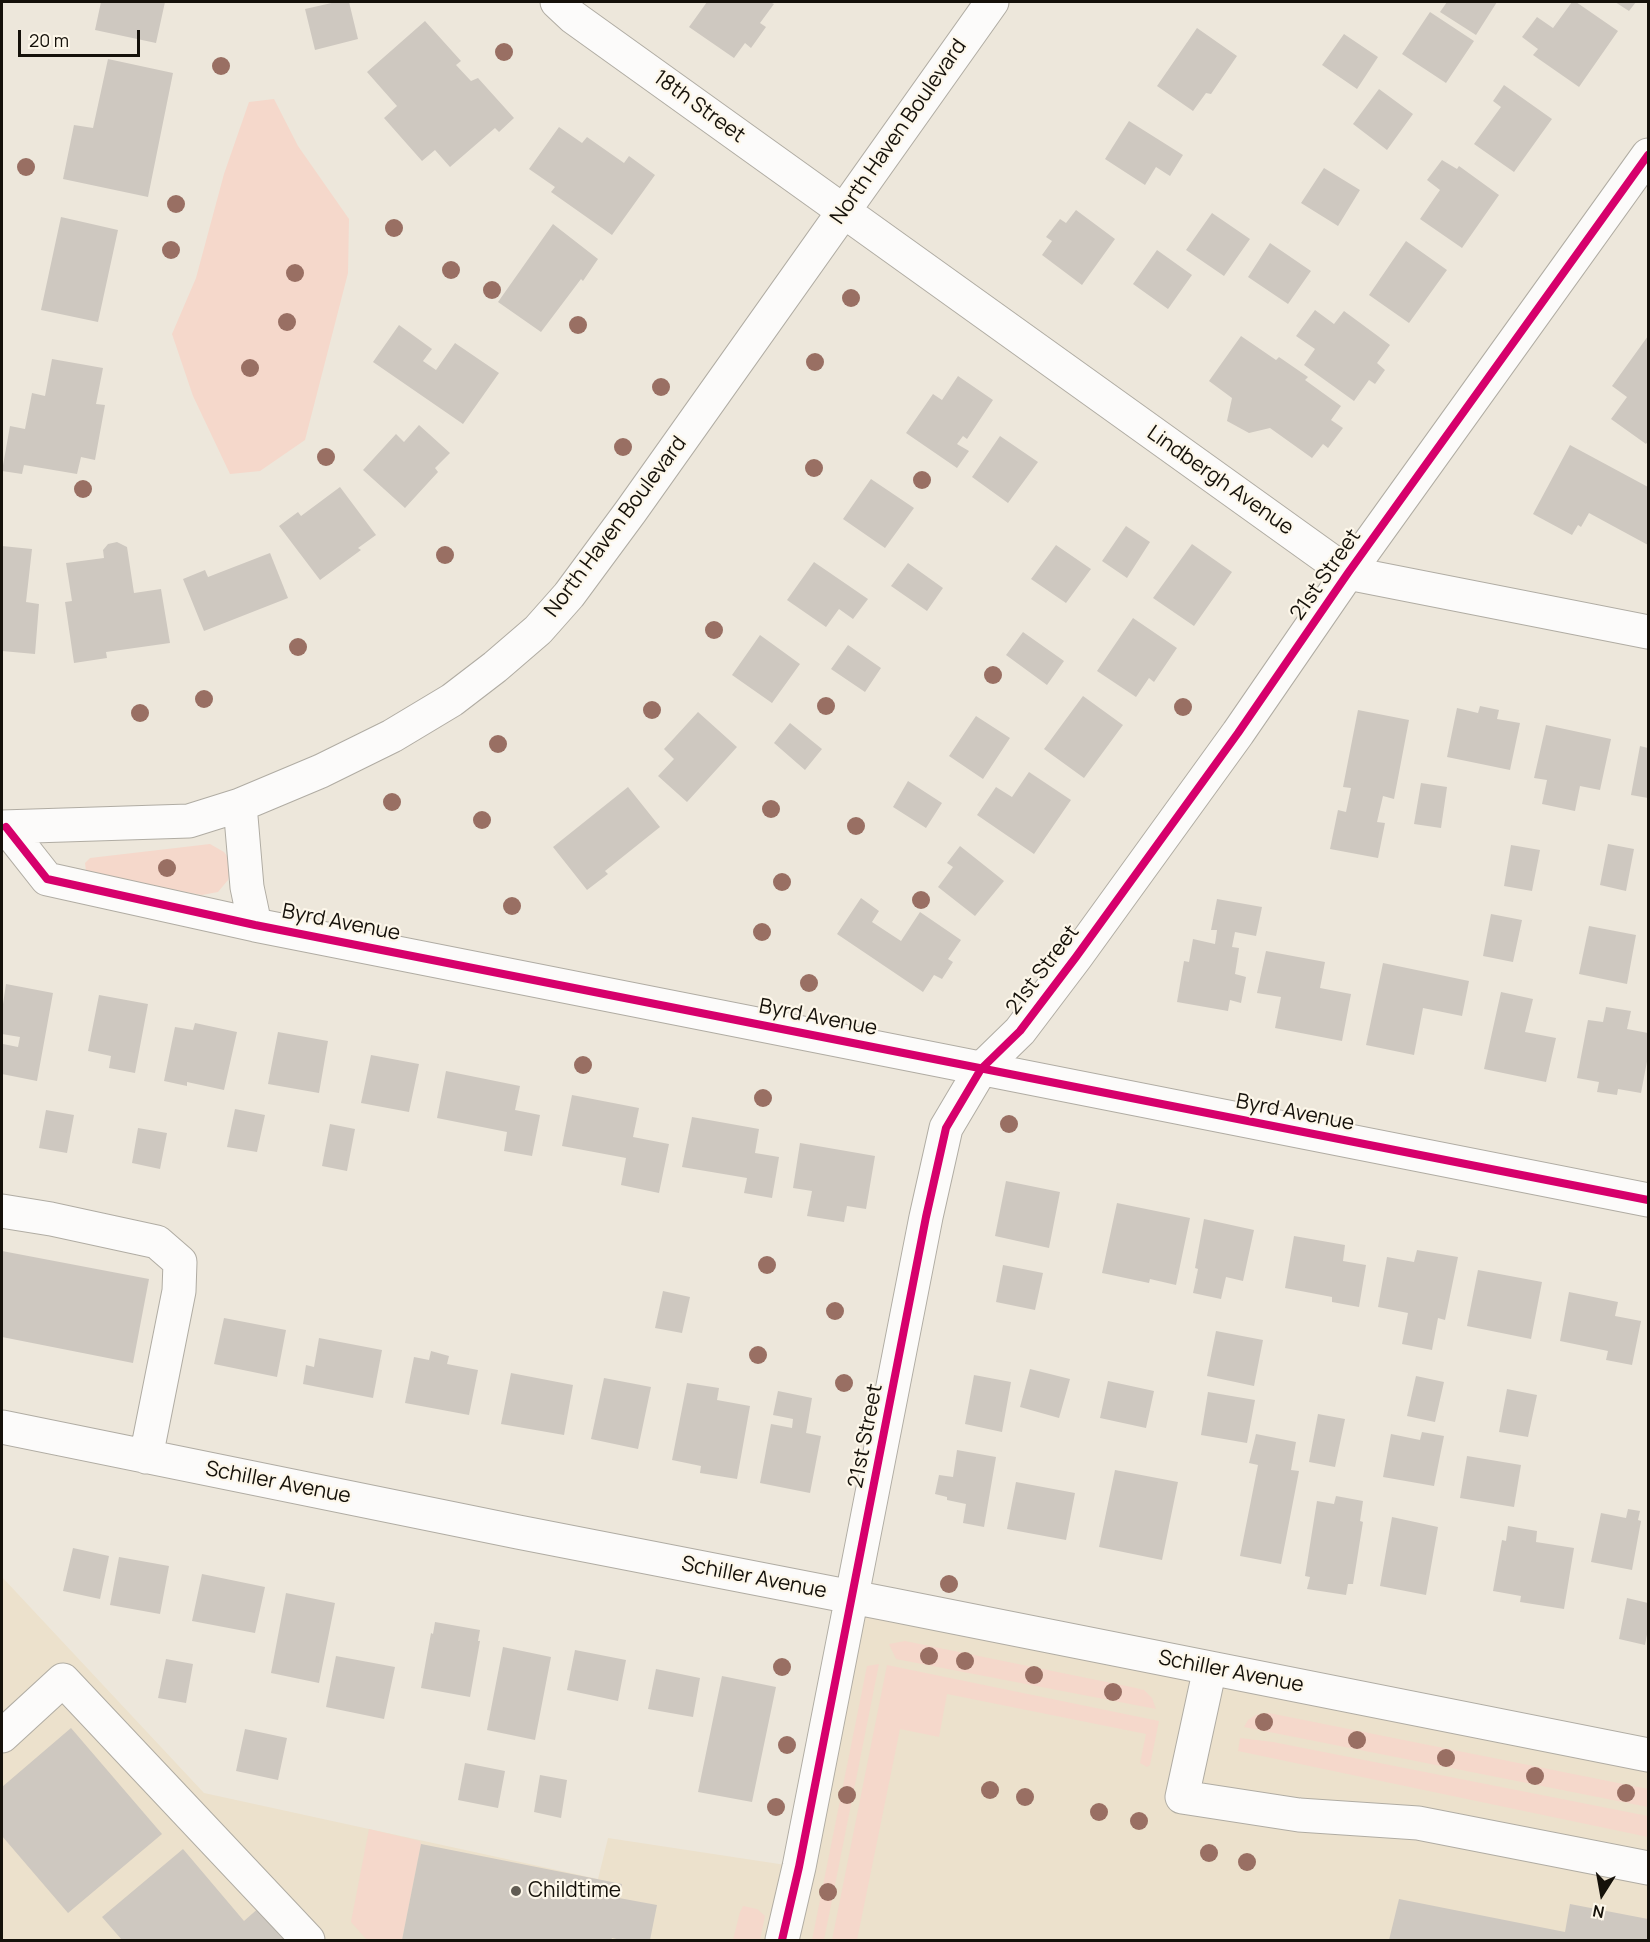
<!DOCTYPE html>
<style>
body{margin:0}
#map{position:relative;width:1650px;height:1942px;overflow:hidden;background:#ede7db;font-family:Manrope,sans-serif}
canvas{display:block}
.frame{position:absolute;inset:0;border:3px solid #15110a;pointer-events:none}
.north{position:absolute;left:1572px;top:1864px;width:60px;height:60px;-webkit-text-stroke:4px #fdf7ea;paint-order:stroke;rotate:191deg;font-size:16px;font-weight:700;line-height:24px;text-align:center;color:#15110a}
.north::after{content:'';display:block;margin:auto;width:21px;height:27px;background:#15110a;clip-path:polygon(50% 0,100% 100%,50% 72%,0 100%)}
.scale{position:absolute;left:18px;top:30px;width:122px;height:27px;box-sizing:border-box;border:3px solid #15110a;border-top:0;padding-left:8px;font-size:18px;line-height:21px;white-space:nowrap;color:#15110a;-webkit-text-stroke:4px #fdf7ea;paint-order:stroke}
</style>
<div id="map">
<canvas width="1650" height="1942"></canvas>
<div class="frame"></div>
<div class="north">N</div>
<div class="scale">20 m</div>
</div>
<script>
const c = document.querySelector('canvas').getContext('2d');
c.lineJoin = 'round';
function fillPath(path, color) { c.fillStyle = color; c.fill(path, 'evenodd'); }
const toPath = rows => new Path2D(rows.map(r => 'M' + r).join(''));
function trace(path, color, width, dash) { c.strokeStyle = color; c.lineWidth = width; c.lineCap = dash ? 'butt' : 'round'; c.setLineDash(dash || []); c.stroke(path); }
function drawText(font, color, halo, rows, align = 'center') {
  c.font = font + ' Manrope,sans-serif'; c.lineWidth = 4.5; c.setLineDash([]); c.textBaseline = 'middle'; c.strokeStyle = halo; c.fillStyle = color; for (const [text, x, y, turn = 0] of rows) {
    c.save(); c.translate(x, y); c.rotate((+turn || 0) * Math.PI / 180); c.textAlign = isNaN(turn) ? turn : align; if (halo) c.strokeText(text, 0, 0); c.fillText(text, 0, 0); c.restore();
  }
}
fillPath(toPath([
 [2,1577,204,1793,598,1879,608,1838,799,1867,853,1597,1648,1755,1648,1940,3,1940,2,1938]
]), '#ece1cc');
fillPath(toPath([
 [274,99,298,146,349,219,348,273,305,440,260,471,230,474,193,396,172,334,196,278,224,174,249,102],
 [210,844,224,852,230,860,230,872,228,880,218,892,202,895,116,879,86,871,85,863,90,858],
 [905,1641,1136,1688,1144,1690,1152,1698,1156,1709,896,1659,889,1644],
 [879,1664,824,1940,812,1940,867,1666],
 [887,1665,1159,1721,1150,1765,1147,1767,1140,1763,1146,1734,947,1694,939,1737,900,1729,857,1940,832,1940],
 [1269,1713,1648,1789,1648,1807,1244,1727,1248,1720,1256,1715],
 [1240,1738,1273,1742,1648,1816,1648,1837,1238,1751],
 [369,1829,420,1841,421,1844,402,1940,367,1940,351,1922],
 [743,1906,757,1909,765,1916,760,1940,733,1940,740,1912]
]), '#f5d8cb');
fillPath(toPath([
 [101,2,165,2,156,43,95,30],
 [336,2,349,2,358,39,315,50,305,9],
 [707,2,770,2,774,4,760,23,766,27,751,48,745,43,734,58,689,27],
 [1447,2,1497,2,1476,35,1440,12],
 [1572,2,1576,2,1618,31,1579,87,1533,55,1538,49,1522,37,1537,17,1553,28],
 [1615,2,1636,2,1629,11],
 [1430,12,1474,41,1446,83,1402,54],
 [425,21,461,61,456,65,471,81,478,78,514,118,499,132,495,128,450,167,435,150,422,161,384,118,397,106,367,72],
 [1197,28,1237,56,1211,94,1206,93,1193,111,1157,86],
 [1344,34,1378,57,1357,89,1322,65],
 [108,59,173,73,148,197,63,179,74,125,93,128],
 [1504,85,1552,119,1514,172,1474,144,1501,107,1493,101],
 [1379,89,1413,114,1387,150,1353,124],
 [1129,121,1183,155,1170,176,1156,167,1145,185,1105,159],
 [559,127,582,143,587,137,624,163,629,156,655,175,612,235,551,192,555,187,529,169],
 [1442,160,1457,169,1459,166,1499,195,1462,248,1420,219,1440,190,1427,180],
 [1324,168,1360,190,1338,226,1301,203],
 [1076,210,1115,239,1082,285,1042,255,1052,241,1046,237,1060,219,1066,223],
 [1212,213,1250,239,1224,276,1186,250],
 [61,217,118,230,98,322,41,310],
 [553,224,598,259,583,281,581,279,541,332,498,302],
 [1406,241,1447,270,1409,323,1369,295],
 [1270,243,1311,271,1288,304,1248,277],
 [1157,250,1192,275,1168,309,1133,284],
 [1315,310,1334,324,1344,311,1390,345,1377,363,1385,370,1375,384,1369,380,1354,401,1304,365,1315,349,1296,336],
 [399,325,432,349,423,361,436,370,455,343,499,373,463,424,373,362],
 [1241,336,1276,360,1279,357,1308,377,1305,380,1341,406,1331,420,1343,428,1328,448,1323,444,1312,458,1270,428,1249,433,1227,421,1232,398,1209,381],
 [1648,336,1648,441,1646,444,1611,419,1627,397,1612,386],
 [52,359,103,368,96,404,105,405,95,460,81,457,77,474,24,465,22,474,2,471,10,426,25,429,32,393,45,396],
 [958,376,993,400,967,439,963,436,957,444,969,451,957,468,906,433,933,394,942,400],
 [419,425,450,453,435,468,438,472,405,508,363,470,396,434,404,442],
 [1000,436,1038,462,1008,503,972,477],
 [1570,445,1648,487,1648,545,1589,513,1581,527,1578,525,1572,535,1533,514],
 [871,479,914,508,885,548,843,519],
 [340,487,376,535,358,548,361,550,320,580,279,526,298,512,301,516],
 [1126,526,1150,542,1127,578,1102,561],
 [117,542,127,547,134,593,161,589,170,643,106,652,107,658,74,663,65,602,72,601,66,563,104,558,103,550,108,544],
 [1192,544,1232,572,1194,626,1153,598],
 [1056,545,1091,569,1066,603,1031,579],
 [2,546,32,549,26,602,39,604,35,654,2,651],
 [270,553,288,598,204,631,183,579,205,570,208,577],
 [814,562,868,599,853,619,839,609,826,627,787,600],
 [908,563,943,588,927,611,891,586],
 [1133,618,1177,648,1154,682,1149,678,1136,697,1097,671],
 [1023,632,1064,661,1047,685,1006,655],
 [760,635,800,664,772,703,732,675],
 [848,645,881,668,865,692,831,669],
 [1083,696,1123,725,1084,778,1044,749],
 [1480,706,1499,710,1497,719,1520,723,1510,770,1447,757,1457,708,1478,713],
 [1358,710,1409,720,1394,799,1383,796,1377,822,1385,823,1378,858,1330,849,1338,810,1346,812,1351,788,1343,787],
 [698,712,737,747,687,802,658,776,674,759,664,749],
 [976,716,1010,738,983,779,949,756],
 [790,723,822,749,805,770,774,743],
 [1546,725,1611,739,1600,790,1580,786,1575,811,1542,804,1547,780,1534,778],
 [1640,746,1648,748,1648,798,1631,795],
 [1029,772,1071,800,1034,854,977,815,996,787,1012,797],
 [908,781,942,803,926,828,893,807],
 [1421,783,1447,787,1441,828,1414,824],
 [628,787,660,827,605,871,608,874,587,890,553,847],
 [1608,844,1634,849,1626,891,1600,885],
 [1511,845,1540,850,1532,891,1504,886],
 [960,846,1004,881,975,916,938,887,953,867,947,863],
 [861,898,879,911,872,922,901,941,920,912,961,940,948,959,953,962,942,979,934,975,923,992,837,934],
 [1217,899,1262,907,1256,936,1235,932,1232,947,1239,948,1235,974,1246,977,1241,1003,1230,1000,1228,1011,1177,1002,1184,961,1189,962,1193,939,1215,944,1217,930,1211,930],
 [1491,914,1522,920,1513,962,1483,956],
 [1589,926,1636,935,1627,984,1579,974],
 [1266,951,1325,962,1320,988,1351,994,1342,1041,1275,1028,1281,997,1257,993],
 [1383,963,1469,981,1462,1016,1423,1008,1414,1055,1366,1045],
 [6,984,53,993,37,1081,2,1074,3,1044,18,1047,20,1037,2,1034,2,1011],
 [1501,992,1533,999,1525,1032,1556,1038,1546,1082,1484,1069],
 [99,995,148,1004,135,1073,109,1068,111,1056,88,1051],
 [1606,1007,1631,1011,1627,1029,1648,1033,1648,1056,1641,1093,1618,1089,1617,1095,1597,1092,1599,1082,1577,1078,1588,1020,1603,1022],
 [195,1023,237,1032,224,1090,187,1082,187,1086,164,1081,175,1027,193,1030],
 [278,1032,328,1041,319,1093,268,1084],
 [371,1055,419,1064,409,1112,361,1103],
 [446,1071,520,1086,515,1110,540,1115,532,1156,504,1151,507,1132,437,1118],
 [572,1095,639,1108,633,1137,669,1144,659,1193,621,1185,626,1158,562,1146],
 [235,1109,265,1115,257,1152,227,1147],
 [46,1110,74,1115,67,1153,39,1148],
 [692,1117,759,1129,755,1153,779,1157,772,1198,744,1193,747,1178,682,1167],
 [330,1124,355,1129,347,1171,322,1166],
 [138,1128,167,1133,160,1169,132,1163],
 [800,1143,875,1156,866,1209,847,1206,844,1222,807,1216,812,1191,793,1188],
 [1006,1181,1060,1192,1049,1248,995,1236],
 [1117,1203,1190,1218,1176,1285,1150,1279,1149,1283,1102,1273],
 [1204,1219,1254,1230,1243,1281,1226,1277,1221,1299,1193,1293,1198,1269,1195,1268],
 [1294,1236,1345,1245,1343,1261,1366,1265,1359,1307,1332,1302,1332,1297,1285,1288],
 [1417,1250,1458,1257,1445,1320,1438,1318,1432,1350,1402,1344,1408,1313,1378,1307,1387,1257,1414,1262],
 [2,1251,149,1279,133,1363,2,1337],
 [1003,1265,1043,1273,1035,1310,996,1302],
 [1478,1270,1542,1282,1531,1339,1467,1326],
 [663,1291,690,1297,682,1333,655,1328],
 [1569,1292,1618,1302,1615,1316,1641,1321,1632,1365,1606,1360,1608,1351,1560,1341],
 [224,1318,286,1330,277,1377,214,1364],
 [1216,1331,1263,1340,1254,1386,1207,1376],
 [319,1338,382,1350,373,1398,303,1384,306,1365,314,1367],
 [431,1351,449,1356,447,1364,478,1370,469,1415,405,1403,414,1357,429,1360],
 [1030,1369,1070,1379,1059,1418,1020,1407],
 [511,1373,573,1385,564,1435,501,1424],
 [974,1375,1011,1382,1002,1432,965,1424],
 [1416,1376,1444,1382,1435,1422,1407,1416],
 [604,1378,651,1387,638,1449,591,1439],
 [1108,1381,1154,1391,1146,1428,1100,1418],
 [687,1383,719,1388,717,1400,750,1406,737,1479,700,1473,701,1466,672,1460],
 [1507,1389,1537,1395,1528,1437,1499,1432],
 [778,1391,812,1398,806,1433,821,1436,810,1493,760,1483,771,1424,792,1428,793,1419,773,1415],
 [1208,1392,1255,1400,1247,1443,1201,1435],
 [1318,1414,1345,1419,1335,1467,1309,1462],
 [1422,1432,1444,1436,1434,1486,1383,1477,1391,1434,1420,1440],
 [1256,1434,1296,1442,1291,1470,1299,1471,1281,1564,1240,1556,1258,1465,1249,1463],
 [957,1450,996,1457,984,1527,963,1523,966,1504,947,1500,947,1497,935,1494,939,1475,953,1477],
 [1467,1456,1521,1465,1514,1507,1460,1498],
 [1115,1470,1178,1482,1162,1560,1099,1547],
 [1016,1482,1075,1493,1066,1540,1007,1529],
 [1336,1496,1363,1501,1360,1521,1363,1522,1353,1584,1348,1584,1346,1595,1307,1589,1310,1577,1305,1576,1317,1501,1334,1504],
 [1628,1509,1640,1511,1638,1520,1641,1521,1632,1570,1591,1562,1601,1513,1626,1518],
 [1392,1517,1438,1527,1426,1595,1380,1586],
 [1508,1526,1537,1531,1536,1542,1574,1548,1564,1609,1520,1602,1521,1596,1493,1591,1502,1540,1506,1541],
 [73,1548,109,1556,100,1599,63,1591],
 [119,1557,169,1566,160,1614,110,1605],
 [202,1574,265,1587,255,1633,192,1621],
 [286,1593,335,1603,319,1683,271,1673],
 [1627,1598,1648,1603,1648,1629,1645,1645,1619,1639],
 [435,1622,480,1630,478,1641,480,1641,470,1697,421,1688,431,1633,433,1634],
 [503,1647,551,1657,535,1740,487,1730],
 [575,1650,626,1660,618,1701,567,1690],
 [336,1656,395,1667,384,1719,326,1707],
 [166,1659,193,1664,186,1703,158,1698],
 [656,1669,700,1678,693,1717,648,1709],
 [722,1676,776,1687,752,1802,698,1792],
 [71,1728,162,1834,68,1913,2,1836,2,1787],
 [245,1729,287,1738,278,1780,236,1771],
 [465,1763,505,1771,498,1808,458,1800],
 [540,1775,567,1780,561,1818,534,1812],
 [421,1844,622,1884,619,1898,657,1905,650,1940,621,1940,612,1938,611,1940,402,1940],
 [183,1849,244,1921,261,1906,289,1940,122,1940,102,1917],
 [1399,1899,1565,1932,1570,1904,1648,1919,1648,1940,1389,1940]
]), '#cec8c0');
const minor = toPath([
 [557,2,573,17,1348,573,1648,632],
 [240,805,247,887,255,925],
 [2,827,189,821,240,805,321,771,392,736,452,700,495,667,538,630,569,595,631,511,992,2],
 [6,827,47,879,255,925,1648,1200],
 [2,1211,51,1219,157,1242,180,1262,179,1291,146,1457],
 [2,1427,518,1532,893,1605,1648,1755],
 [1210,1668,1182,1797,1299,1815,1418,1823,1648,1868],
 [2,1736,63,1680,308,1940],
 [782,1940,799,1867,926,1217,946,1128,981,1069,1020,1031,1076,957,1238,733,1348,573,1648,155]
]);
trace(minor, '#b0aca3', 35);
trace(minor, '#fcfbfa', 33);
trace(toPath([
 [6,827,47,879,255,925,1648,1200],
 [782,1940,799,1867,926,1217,946,1128,981,1069,1020,1031,1076,957,1238,733,1348,573,1648,155]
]), '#d6006c', 8);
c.fillStyle = '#996f63';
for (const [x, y] of [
 [504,52],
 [221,66],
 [26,167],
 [176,204],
 [394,228],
 [171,250],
 [451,270],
 [295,273],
 [492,290],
 [851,298],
 [287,322],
 [578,325],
 [815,362],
 [250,368],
 [661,387],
 [623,447],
 [326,457],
 [814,468],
 [922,480],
 [83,489],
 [445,555],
 [714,630],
 [298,647],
 [993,675],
 [204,699],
 [826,706],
 [1183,707],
 [652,710],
 [140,713],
 [498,744],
 [392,802],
 [771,809],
 [482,820],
 [856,826],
 [167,868],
 [782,882],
 [921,900],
 [512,906],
 [762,932],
 [809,983],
 [583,1065],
 [763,1098],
 [1009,1124],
 [767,1265],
 [835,1311],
 [758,1355],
 [844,1383],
 [949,1584],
 [929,1656],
 [965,1661],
 [782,1667],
 [1034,1675],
 [1113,1692],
 [1264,1722],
 [1357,1740],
 [787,1745],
 [1446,1758],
 [1535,1776],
 [990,1790],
 [1626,1793],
 [847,1795],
 [1025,1797],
 [776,1807],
 [1099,1812],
 [1139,1821],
 [1209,1853],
 [1247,1862],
 [828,1892]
]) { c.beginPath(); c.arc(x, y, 9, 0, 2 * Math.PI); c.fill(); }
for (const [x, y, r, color] of [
 [516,1891,6,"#615c53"]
]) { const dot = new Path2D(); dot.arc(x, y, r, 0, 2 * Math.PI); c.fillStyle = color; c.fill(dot); trace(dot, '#fdf7ea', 2); }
drawText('21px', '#15110a', '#fdf7ea', [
 ["18th Street",699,107,36],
 ["North Haven Boulevard",899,132,-55],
 ["Lindbergh Avenue",1220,481,35],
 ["North Haven Boulevard",616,527,-53],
 ["21st Street",1326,575,-55],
 ["Byrd Avenue",341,923,11],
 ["21st Street",1043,970,-53],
 ["Byrd Avenue",818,1018,11],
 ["Byrd Avenue",1295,1113,11],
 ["21st Street",866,1436,-79],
 ["Schiller Avenue",278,1483,11],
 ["Schiller Avenue",754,1578,11],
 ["Schiller Avenue",1231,1672,11]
]);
drawText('21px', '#15110a', '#fdf7ea', [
 ["Childtime",528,1891]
], 'left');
</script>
